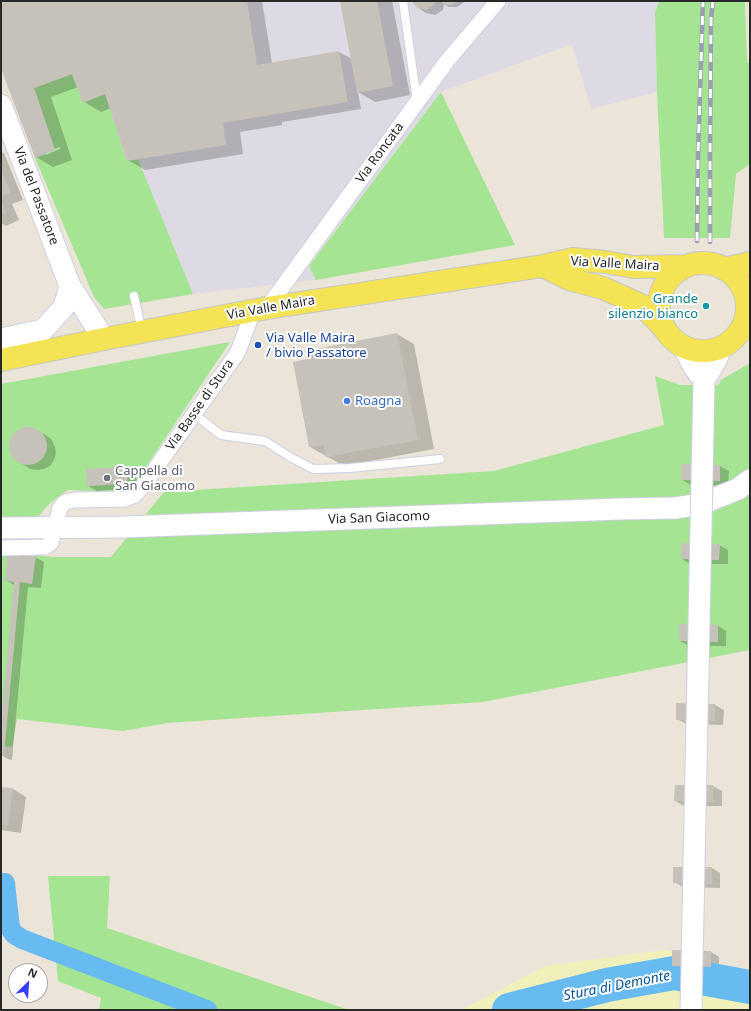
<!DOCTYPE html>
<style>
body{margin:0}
#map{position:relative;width:751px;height:1011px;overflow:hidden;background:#ebe5d9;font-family:"Noto Sans",sans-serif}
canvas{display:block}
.frame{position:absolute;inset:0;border:2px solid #282828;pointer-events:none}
.north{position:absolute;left:8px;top:963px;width:40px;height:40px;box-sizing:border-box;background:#fff;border:1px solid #a9a9a9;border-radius:50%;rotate:25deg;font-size:11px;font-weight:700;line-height:16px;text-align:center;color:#282828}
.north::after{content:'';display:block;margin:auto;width:14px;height:18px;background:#333efe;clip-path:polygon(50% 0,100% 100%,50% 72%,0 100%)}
</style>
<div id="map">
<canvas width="751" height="1011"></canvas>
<div class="frame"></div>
<div class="north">N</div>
</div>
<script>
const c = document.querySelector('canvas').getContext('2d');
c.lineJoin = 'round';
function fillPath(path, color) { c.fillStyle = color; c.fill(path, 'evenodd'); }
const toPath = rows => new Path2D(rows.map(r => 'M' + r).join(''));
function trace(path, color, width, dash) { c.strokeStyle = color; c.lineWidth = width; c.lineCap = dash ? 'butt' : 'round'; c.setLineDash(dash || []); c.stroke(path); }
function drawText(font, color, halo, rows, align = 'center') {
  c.font = font + ' "Noto Sans",sans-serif'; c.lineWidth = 4; c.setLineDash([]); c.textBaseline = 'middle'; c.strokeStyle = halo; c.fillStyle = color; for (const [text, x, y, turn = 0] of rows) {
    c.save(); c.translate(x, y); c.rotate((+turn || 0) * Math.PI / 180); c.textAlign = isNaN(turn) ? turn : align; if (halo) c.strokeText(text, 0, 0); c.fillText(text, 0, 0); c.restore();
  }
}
fillPath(toPath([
 [68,1,659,1,655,13,657,92,591,109,572,44,441,92,309,265,316,280,193,294,138,159,127,161]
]), '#dedae3');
fillPath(toPath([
 [659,1,745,1,747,63,750,62,750,164,736,174,730,238,664,238,657,92,655,13],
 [72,74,83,102,105,94,127,161,138,159,193,294,104,309,94,297,35,158,55,150,34,88],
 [441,92,515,245,316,280,309,266],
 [230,342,135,483,118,492,68,490,50,503,37,518,1,517,1,384],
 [750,363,750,650,483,702,167,723,123,731,17,719,12,747,1,746,1,554,8,552,53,557,111,557,164,492,494,471,664,425,655,376,680,385,718,385,721,380],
 [48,876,110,876,107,928,349,1010,99,1010,101,998,58,981]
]), '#a4e493');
fillPath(toPath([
 [664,950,750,973,750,1010,462,1010,545,966]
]), '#f2f0ba');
fillPath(toPath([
 [1,1,262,1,272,63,339,52,352,59,341,1,392,1,410,95,375,102,358,92,361,109,282,122,282,125,240,132,243,154,145,170,128,160,111,108,101,112,84,102,78,87,51,97,72,160,53,167,36,157,1,66],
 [60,147,60,149,46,155,46,152],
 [413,1,466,1,457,7,449,7,444,4,443,10,435,15,426,13,417,7],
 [1,152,4,153,23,200,12,204,19,220,6,226,1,223],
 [397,334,414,344,434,449,344,466,310,447,309,360],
 [30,428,46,435,52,440,55,447,56,453,54,460,50,466,44,469,37,470,30,469,15,459,11,453,10,445,12,438,17,432,23,429],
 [682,465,720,466,729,471,728,486,691,485,682,480],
 [127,473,136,478,137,481,133,488,97,491,88,486],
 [719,545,728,550,728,564,690,564,682,559],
 [35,557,44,562,41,588,28,587,12,760,8,759,1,755,1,734,15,586,6,580],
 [718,626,726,631,726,646,689,646,680,641],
 [677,704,715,705,724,710,723,725,686,724,677,719],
 [676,786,713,786,722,791,722,806,684,806,675,801],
 [1,788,13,789,26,797,21,833,1,830],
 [712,868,720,873,720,888,683,887,674,882],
 [711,952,719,957,719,972,681,971,673,966]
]), '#0003');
trace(toPath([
 [5,883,10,928,14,934,22,939,207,1010]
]), '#68bbf1', 20);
trace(toPath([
 [509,1010,607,985,674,973,750,987]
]), '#68bbf1', 34);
fillPath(toPath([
 [1,1,247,1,257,65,339,51,348,102,223,123,226,145,127,161,105,94,83,103,72,74,34,88,55,150,35,158,1,69],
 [340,1,377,1,393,86,357,93],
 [412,1,435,1,434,5,426,10,417,8],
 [441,1,459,1,452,5,444,5],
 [1,170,11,193,1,196],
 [1,200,6,213,1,215],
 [397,333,418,440,326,457,324,445,309,447,293,362,308,359,306,351],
 '9 446a19 19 0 1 1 38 0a19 19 0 1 1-38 0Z',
 [681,464,720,465,720,481,681,480],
 [118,467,127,472,129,476,127,480,124,484,87,486,86,469],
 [681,543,720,544,719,560,681,559],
 [8,552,36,556,32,584,20,582,4,755,1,755,1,723,14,582,5,581],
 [679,624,718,625,718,642,679,641],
 [676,703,715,704,715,721,676,720],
 [675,785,713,785,713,802,674,801],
 [1,787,13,788,8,826,1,825],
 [673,867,712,867,712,884,673,883],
 [672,950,711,951,711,967,672,966]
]), '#c6c2b9');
const lane = toPath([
 [403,1,417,101],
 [134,296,142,331],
 [194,414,221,435,265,441,290,457,313,469,350,468,440,459]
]);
const street = toPath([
 [267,308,447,61,498,1],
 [1,548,45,547,51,543,60,508,65,502,75,500,125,499,135,495,143,486,238,352,253,311]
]);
const secondary = toPath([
 [1,105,70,286,104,339],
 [1,339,43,330,64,307,70,286],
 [683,346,694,367,704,381,716,360,721,348],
 [1,528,123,527,620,509,675,508,701,504,738,489,750,480]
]);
const primary = toPath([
 '659 307a44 44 0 1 1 88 0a44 44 0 1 1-88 0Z',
 [543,266,569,279,603,288,643,306,664,328],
 [724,269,750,263],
 [1,360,104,339,267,308,543,266,573,259,605,262,634,267,687,266]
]);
trace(lane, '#cecfe2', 10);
trace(street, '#cecfe2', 17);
trace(secondary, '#cecfe2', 23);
trace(primary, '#c7c7c7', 24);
trace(lane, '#fff', 8);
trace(street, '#fff', 15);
trace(secondary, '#fff', 21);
trace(primary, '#f3e355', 22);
const rail = toPath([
 [697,241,698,155,703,1],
 [710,242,710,154,711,19,713,1],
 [685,1010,698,384],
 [698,1010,710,384]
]);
trace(rail, '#9c9cb3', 4.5);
trace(rail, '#fff', 3, [9]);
const secondaryBridge = toPath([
 [691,1010,704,381]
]);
trace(secondaryBridge, '#cecfe2', 23, []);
trace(secondaryBridge, '#fff', 21);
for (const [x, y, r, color] of [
 [706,306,4,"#0f9aa8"],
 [258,345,4,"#1a4fb4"],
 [347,401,4,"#3f7fe0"],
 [107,478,4,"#6b7280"]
]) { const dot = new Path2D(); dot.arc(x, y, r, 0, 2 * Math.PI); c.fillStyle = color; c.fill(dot); trace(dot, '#fff', 1.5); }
drawText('13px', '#282828', '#fff', [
 ["Via Roncata",380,153,-54],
 ["Via del Passatore",36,196,69],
 ["Via Valle Maira",615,264,3],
 ["Via Valle Maira",271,308,-10],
 ["Via Basse di Stura",200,405,-55],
 ["Via San Giacomo",379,518,-2]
]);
drawText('13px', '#0d838f', '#fff', [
 ["Grande",698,299],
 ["silenzio bianco",698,314]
], 'right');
drawText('13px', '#164399', '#fff', [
 ["Via Valle Maira",266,338],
 ["/ bivio Passatore",266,353]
], 'left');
drawText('13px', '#366cbe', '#fff', [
 ["Roagna",355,401]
], 'left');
drawText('13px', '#5b616d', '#fff', [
 ["Cappella di",115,471],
 ["San Giacomo",115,486]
], 'left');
drawText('italic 14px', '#0a559a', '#fff', [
 ["Stura di Demonte",617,986,-11]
]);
</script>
